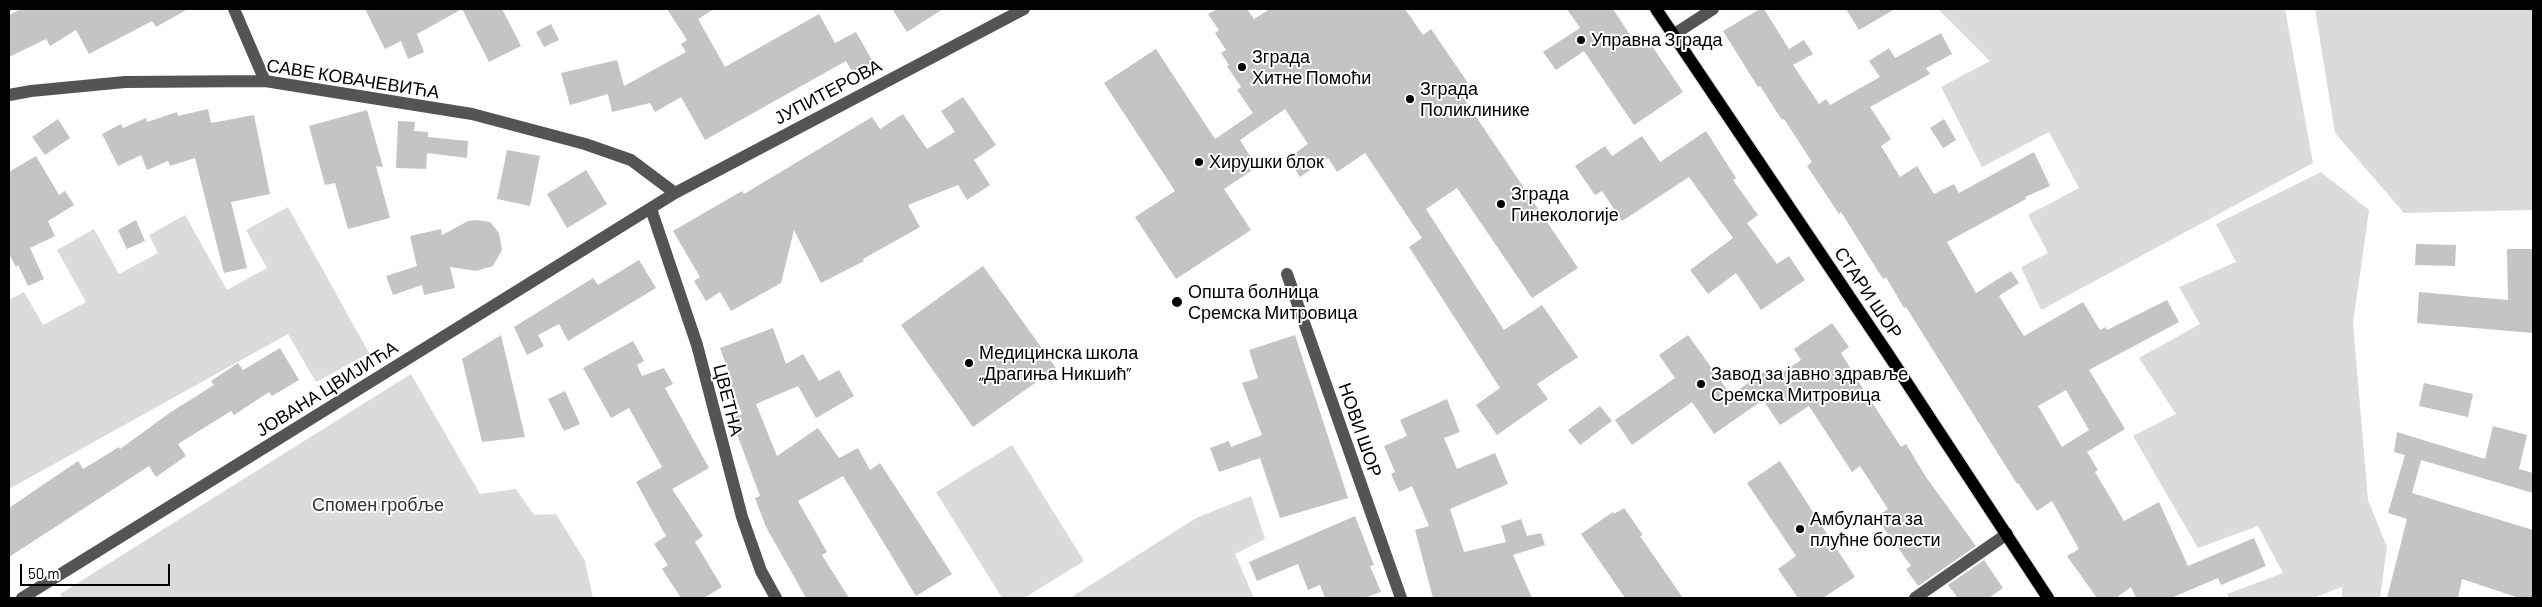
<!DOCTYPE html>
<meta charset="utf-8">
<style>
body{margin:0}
#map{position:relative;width:2542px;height:607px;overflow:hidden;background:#fff;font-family:Barlow,sans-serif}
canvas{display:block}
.frame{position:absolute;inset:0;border:10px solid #000;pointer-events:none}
.scale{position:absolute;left:20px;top:564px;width:150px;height:22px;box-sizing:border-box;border:2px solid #000;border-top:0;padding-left:6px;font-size:15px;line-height:18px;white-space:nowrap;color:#000;-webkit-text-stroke:4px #fff;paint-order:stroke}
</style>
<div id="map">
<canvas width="2542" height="607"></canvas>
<div class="frame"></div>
<div class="scale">50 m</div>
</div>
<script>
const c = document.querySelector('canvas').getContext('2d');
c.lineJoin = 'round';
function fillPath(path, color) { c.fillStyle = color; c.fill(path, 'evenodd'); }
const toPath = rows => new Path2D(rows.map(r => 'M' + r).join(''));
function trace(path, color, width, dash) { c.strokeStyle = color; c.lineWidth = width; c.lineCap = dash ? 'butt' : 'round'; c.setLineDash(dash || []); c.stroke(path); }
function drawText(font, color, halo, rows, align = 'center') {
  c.font = font + ' Barlow,sans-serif'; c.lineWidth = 4; c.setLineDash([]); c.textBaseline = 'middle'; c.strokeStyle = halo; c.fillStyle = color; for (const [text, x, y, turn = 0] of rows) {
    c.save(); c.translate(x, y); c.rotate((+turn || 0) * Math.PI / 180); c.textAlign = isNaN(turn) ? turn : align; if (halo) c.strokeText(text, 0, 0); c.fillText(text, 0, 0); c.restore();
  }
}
fillPath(toPath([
 [1938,9,2285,9,2313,163,2041,310,2021,267,2048,253,2028,215,2079,188,2049,132,1982,167,1941,87,1990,61],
 [2315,9,2533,9,2533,210,2404,213,2335,133],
 [2321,172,2369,210,2353,323,2368,500,2387,547,2380,598,2342,598,2342,587,2313,598,2229,598,2227,594,2283,573,2258,526,2198,548,2133,436,2176,414,2139,358,2200,324,2179,287,2236,262,2216,224],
 [288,207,369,353,316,382,288,334,9,489,9,300,24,292,43,325,86,302,57,250,94,229,119,274,158,253,149,235,185,215,227,290,267,268,246,230],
 [411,374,480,494,516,489,534,515,556,514,585,561,593,598,62,598,60,594],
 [1012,445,1084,561,1024,598,1002,598,936,492],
 [1251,496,1265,539,1235,554,1254,598,1070,598,1196,518]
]), '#dbdbdb');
fillPath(toPath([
 [21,9,188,9,156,27,152,21,89,54,76,30,50,46,46,39,9,57,9,15],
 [365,9,502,9,521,46,489,62,462,9,417,34,424,52,408,59,401,41,385,49],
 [667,9,714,9,698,19,725,67,819,14,835,43,856,32,873,62,853,73,846,61,705,140,681,97,655,112,650,103,612,112,608,94,570,105,561,73,617,60,624,86,686,52,681,44,687,40],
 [892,9,943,9,907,32],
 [1217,9,1247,9,1254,19,1270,9,1405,9,1423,35,1431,29,1468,83,1458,90,1578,268,1532,298,1457,188,1426,209,1504,330,1542,305,1578,357,1537,384,1548,399,1497,435,1476,405,1500,388,1409,247,1422,238,1365,153,1337,172,1328,158,1300,177,1288,158,1308,144,1285,109,1240,140,1257,167,1224,189,1251,230,1176,279,1135,217,1175,191,1104,83,1156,49,1215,139,1253,113,1237,90,1241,87,1227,66,1229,65,1221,53,1226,50,1215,33,1219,30,1208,14],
 [1567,9,1613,9,1636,44,1646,37,1683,92,1634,125,1584,51,1556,70,1543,52,1580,28],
 [1760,9,1764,9,1789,49,1804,40,1813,54,1793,65,1819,104,1826,99,1830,105,1880,77,1869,61,1889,48,1895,58,1941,33,1952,54,1926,68,1930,74,1870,107,1891,139,1881,146,1900,177,1917,166,1934,194,1954,184,1959,193,2034,152,2050,186,2025,197,2026,199,1947,242,1976,293,2011,271,2019,283,1999,296,2024,336,2083,302,2100,330,2106,327,2107,330,2167,300,2179,322,2089,370,2125,429,2087,452,2098,470,2095,472,2124,521,2159,502,2188,566,2254,538,2266,566,2221,585,2218,578,2171,598,2136,598,2131,587,2116,598,2097,598,2067,556,2079,549,2052,501,2037,511,2018,483,2017,484,1906,307,1904,308,1886,277,1883,279,1841,212,1839,214,1807,166,1812,162,1784,119,1782,120,1760,86,1758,87,1723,31],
 [2066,390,2089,430,2062,447,2038,406],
 [1846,9,1895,9,1859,30],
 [551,24,559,40,544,47,536,32],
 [963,97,996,145,974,160,990,185,967,200,958,185,908,205,920,227,863,259,864,261,821,283,794,230,781,283,731,311,720,292,706,301,694,281,700,277,673,231,742,191,744,194,872,117,880,129,903,114,927,149,955,132,941,111],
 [208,109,211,123,254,115,270,194,231,202,247,268,224,273,195,158,170,166,168,161,147,170,141,155,118,166,102,134,121,124,123,128,146,118,147,122,177,112,178,116],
 [367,110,383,167,376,166,390,218,348,229,335,183,325,185,309,126],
 [58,119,70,138,45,155,32,137],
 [1944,119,1956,140,1943,148,1930,128],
 [398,121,415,122,414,131,428,132,428,137,468,141,467,158,427,153,426,169,396,168],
 [1706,131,1736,178,1733,180,1758,215,1747,223,1777,264,1789,256,1805,280,1761,310,1736,273,1708,294,1690,270,1733,238,1689,177,1622,221,1602,191,1595,195,1575,166,1605,146,1612,156,1642,136,1660,162],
 [507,150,540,156,530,206,497,199],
 [36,156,59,195,65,191,74,205,48,221,55,236,30,248,44,279,28,286,18,265,16,267,9,254,9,172],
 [586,170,607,204,567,228,547,194],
 [136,220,145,241,127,249,118,230],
 [477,220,490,222,499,233,502,250,493,266,476,271,450,267,455,288,424,295,422,285,393,295,386,276,417,266,410,236,441,229,442,235,468,221],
 [2416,244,2456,245,2455,266,2415,265],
 [2507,249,2533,249,2533,333,2417,323,2419,292,2508,300],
 [639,260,656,288,568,341,559,324,538,335,544,346,527,355,514,327,593,278,598,285],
 [983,266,1056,368,973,427,901,325],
 [1832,323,1849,347,1841,353,1862,387,1901,447,1906,444,1926,477,1976,546,1918,586,1906,569,1911,566,1876,517,1888,509,1860,466,1852,472,1809,406,1780,425,1763,400,1714,434,1692,402,1632,445,1615,420,1675,378,1659,355,1688,335,1731,395,1765,371,1771,380,1801,360,1794,349],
 [773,328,786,364,803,354,819,381,839,370,854,396,816,418,798,386,756,404,777,456,818,428,839,458,858,448,870,470,880,463,952,574,916,596,843,476,798,501,827,552,822,555,849,598,806,598,766,527,755,498,760,496,731,418,742,414,730,382,732,381,720,348],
 [501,335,525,437,482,442,462,359],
 [1295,335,1348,498,1280,518,1260,458,1219,472,1210,448,1229,441,1231,447,1262,435,1242,383,1258,378,1249,350],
 [633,341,644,361,637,365,642,376,664,368,673,384,665,388,709,468,672,489,703,536,695,542,722,587,704,598,681,598,662,569,668,565,654,544,666,536,636,482,662,467,629,408,611,418,583,368],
 [280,348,299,380,272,396,269,392,234,415,231,411,178,444,186,456,156,477,149,466,9,557,9,508,78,461,83,469,119,447,120,449,171,412,214,385,211,381,238,363,243,370],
 [2424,383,2473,394,2468,417,2419,406],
 [565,391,580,424,564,431,548,399],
 [1447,399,1460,432,1444,438,1457,469,1495,453,1508,484,1450,509,1464,552,1506,542,1501,526,1521,519,1527,536,1541,533,1545,545,1513,555,1532,598,1433,598,1415,530,1429,526,1412,486,1399,492,1391,474,1395,472,1384,446,1407,436,1400,420],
 [1600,406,1612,421,1580,445,1568,430],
 [2493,426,2527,435,2519,469,2533,473,2533,493,2421,460,2412,493,2533,530,2533,598,2519,598,2462,579,2458,598,2387,598,2407,519,2388,513,2405,455,2394,452,2397,432,2485,459],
 [1780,461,1855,577,1823,598,1798,598,1778,569,1796,556,1747,483],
 [1624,508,1643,535,1640,536,1683,598,1625,598,1581,534,1613,512,1614,514],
 [1355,516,1374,565,1370,566,1381,592,1364,598,1325,598,1320,585,1308,590,1298,564,1257,581,1249,562],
 [1984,560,2003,588,1989,598,1958,598,1948,585]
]), '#c4c4c4');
const major = toPath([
 [1656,9,1888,354,2048,598]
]);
trace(major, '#dbdbdb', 14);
trace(toPath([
 [234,9,265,81],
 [1673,35,1713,9],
 [9,95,31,91,125,82,265,81,472,114,585,144,631,160,675,193],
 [651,209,697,345,742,517,761,571,776,598],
 [1287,274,1401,598],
 [22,598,675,193,1024,9],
 [1915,598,2007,534]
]), '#545454', 12);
trace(major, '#000', 12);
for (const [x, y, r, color] of [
 [1581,40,5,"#000"],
 [1242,67,5,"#000"],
 [1410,99,5,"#000"],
 [1199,162,5,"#000"],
 [1501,204,5,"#000"],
 [1177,302,6,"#000"],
 [969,363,5,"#000"],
 [1701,384,5,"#000"],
 [1800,529,5,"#000"]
]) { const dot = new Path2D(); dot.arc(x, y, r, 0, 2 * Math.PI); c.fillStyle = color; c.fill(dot); trace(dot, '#fff', 2); }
drawText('18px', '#000', '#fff', [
 ["Управна Зграда",1591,40],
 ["Зграда",1252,57],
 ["Хитне Помоћи",1252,78],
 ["Зграда",1420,89],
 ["Поликлинике",1420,110],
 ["Хирушки блок",1209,162],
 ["Зграда",1511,194],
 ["Гинекологије",1511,215],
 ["Општа болница",1188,292],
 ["Сремска Митровица",1188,313],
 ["Медицинска школа",979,353],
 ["„Драгиња Никшић”",979,374],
 ["Завод за јавно здравље",1711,374],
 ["Сремска Митровица",1711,395],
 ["Амбуланта за",1810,519],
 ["плућне болести",1810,540]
], 'left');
drawText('18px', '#000', '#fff', [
 ["САВЕ КОВАЧЕВИЋА",353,79,9],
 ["ЈУПИТЕРОВА",828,92,-28],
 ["СТАРИ ШОР",1868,293,56],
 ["ЈОВАНА ЦВИЈИЋА",327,389,-32],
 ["ЦВЕТНА",728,400,76],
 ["НОВИ ШОР",1360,430,71]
]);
drawText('18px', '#323232', '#fff', [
 ["Спомен гробље",378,505]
]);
</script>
